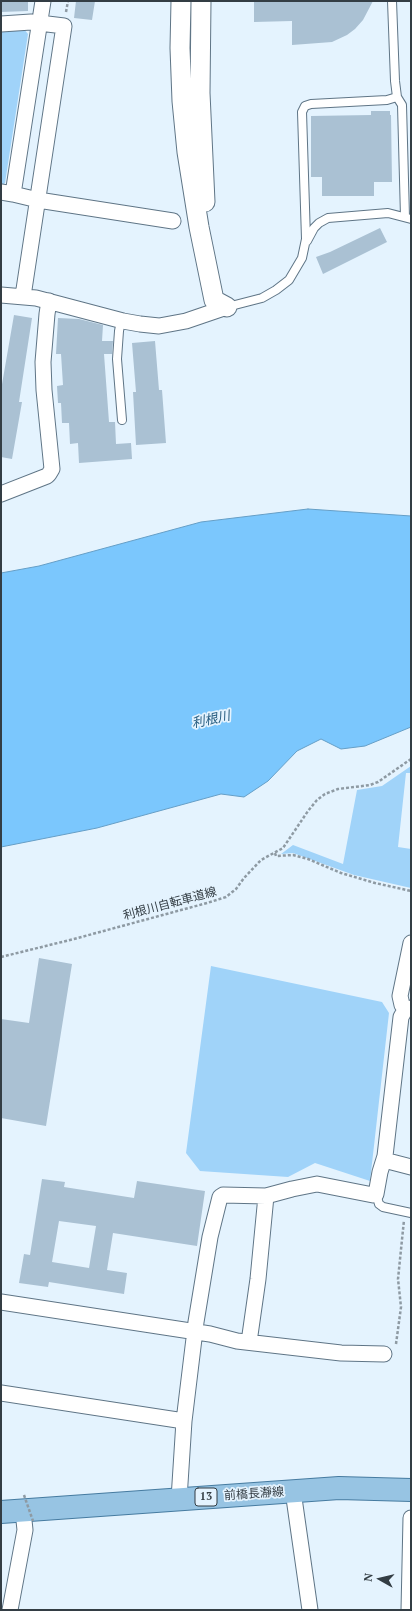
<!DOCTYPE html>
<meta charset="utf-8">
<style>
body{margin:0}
#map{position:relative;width:412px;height:1611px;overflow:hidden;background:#e4f3fe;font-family:"PT Serif",serif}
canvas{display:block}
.frame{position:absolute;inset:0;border:2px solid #333d44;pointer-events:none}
.north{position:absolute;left:360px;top:1559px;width:40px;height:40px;-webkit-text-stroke:3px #e4f3fe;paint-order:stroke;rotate:278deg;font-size:11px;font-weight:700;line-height:16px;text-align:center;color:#333d44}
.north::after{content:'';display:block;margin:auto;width:14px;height:18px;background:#333d44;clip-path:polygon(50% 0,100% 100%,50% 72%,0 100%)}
</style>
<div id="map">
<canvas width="412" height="1611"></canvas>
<div class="frame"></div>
<div class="north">N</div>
</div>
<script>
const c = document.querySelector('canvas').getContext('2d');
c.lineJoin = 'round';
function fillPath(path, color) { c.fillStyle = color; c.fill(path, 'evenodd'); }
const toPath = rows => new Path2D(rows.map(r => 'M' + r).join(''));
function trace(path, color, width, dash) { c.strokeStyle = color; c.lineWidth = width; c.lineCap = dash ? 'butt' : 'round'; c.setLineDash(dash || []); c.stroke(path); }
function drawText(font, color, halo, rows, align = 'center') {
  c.font = font + ' "PT Serif","Noto Sans JP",serif'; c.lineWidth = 3.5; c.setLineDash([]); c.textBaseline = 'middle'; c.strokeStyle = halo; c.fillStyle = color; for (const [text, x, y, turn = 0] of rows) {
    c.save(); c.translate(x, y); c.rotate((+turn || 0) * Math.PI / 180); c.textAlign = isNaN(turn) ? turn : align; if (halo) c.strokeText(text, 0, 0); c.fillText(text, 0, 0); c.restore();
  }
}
fillPath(toPath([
 [23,28,28,34,5,183,1,186,1,30],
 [411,766,411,773,406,773,398,847,411,849,411,888,354,875,293,853,281,854,293,845,343,864,357,790,382,786],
 [211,966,382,1002,389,1013,370,1181,315,1163,288,1177,200,1171,186,1153]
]), '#a0d3f9');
const water = toPath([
 [308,509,411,516,411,727,365,746,341,749,321,739,297,751,268,781,244,797,221,794,97,828,1,847,1,573,39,566,201,522,308,509]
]);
fillPath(water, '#7bc7fd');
trace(water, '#659ec6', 1);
fillPath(toPath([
 [1,1,28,1,28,11,1,12],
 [76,1,95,1,92,20,74,18],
 [254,1,373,1,363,20,355,29,347,35,332,42,292,45,292,21,254,22],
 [371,111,390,111,390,115,391,115,392,182,374,182,374,196,322,196,322,177,311,177,311,116,371,115],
 [380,228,387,242,323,274,316,257,330,252],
 [14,315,32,318,19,402,22,402,12,459,1,457,1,390],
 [58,318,79,319,103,325,102,341,113,341,112,354,104,354,109,422,115,422,116,444,131,443,132,459,79,463,78,443,70,444,69,423,62,423,61,403,58,403,57,386,63,385,61,354,56,354],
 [155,341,159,390,162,390,166,443,136,445,133,392,136,392,132,343],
 [39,958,72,964,46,1126,1,1118,1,1019,29,1023],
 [42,1179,65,1182,64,1187,134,1198,137,1181,205,1191,197,1246,113,1233,107,1270,127,1273,124,1294,49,1282,48,1287,19,1283,24,1254,30,1255],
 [59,1221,96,1226,89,1268,52,1262]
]), '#aac1d3');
const service = toPath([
 [392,1,395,81,397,97,402,105,405,217],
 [307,241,314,228,319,223,328,218,388,213,411,219],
 [227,307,262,298,276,290,289,280,302,258,306,239,302,112,305,106,311,104,387,100,397,97],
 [121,321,119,331,117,359,122,420],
 [376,1194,379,1204,383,1207,411,1213]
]);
const minor = toPath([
 [1,24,31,22,64,26,23,296],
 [1,192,13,194,43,1],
 [13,194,38,200,173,221],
 [1,295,36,298,123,321,140,324,159,326,186,321,227,307],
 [1,494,47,476,49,474,52,469,44,390,43,362,47,314,49,301],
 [405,1010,402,1005,400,996,411,943],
 [384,1160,411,1167],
 [1,1302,210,1334,237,1341,341,1353,384,1354],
 [249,1342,258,1279,266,1196],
 [1,1393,184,1421],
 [293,1491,310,1610],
 [179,1499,184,1421,196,1322,210,1237,220,1197,223,1195,266,1196,292,1189,317,1184,373,1195,376,1194,380,1172,385,1156,401,1017,405,1010,411,1008],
 [10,1610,25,1530,23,1511],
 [409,1610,411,1518]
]);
const tertiary = toPath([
 [181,1,180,48,182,101,187,152,199,227,214,300,227,307],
 [201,1,200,93,205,202]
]);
const primary = toPath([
 [1,1512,339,1488,411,1490]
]);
trace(service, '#5f7586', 10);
trace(minor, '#5f7586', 17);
trace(tertiary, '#5f7586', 21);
trace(primary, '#467ba0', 24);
trace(toPath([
 [66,12,68,1],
 [275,853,276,856,293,855,308,859,341,873,375,883,411,891],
 [1,957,74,939,207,903,226,897,236,889,244,878,261,860,283,848,308,811,317,800,325,794,338,789,370,785,378,782,411,759],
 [396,1344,401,1307,398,1279,404,1220]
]), '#8e9aa3', 2.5, [3, 2]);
trace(service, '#fff', 8);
trace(minor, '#fff', 15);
trace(tertiary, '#fff', 19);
trace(primary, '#97c4e3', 22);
trace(toPath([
 [24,1495,33,1521]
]), '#8e9aa3', 2.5, [3, 2]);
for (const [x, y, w] of [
 [206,1497,22]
]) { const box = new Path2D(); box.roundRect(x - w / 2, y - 9, w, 18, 3); c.fillStyle = '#e4f3fe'; c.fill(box); trace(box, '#333d44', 1); }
drawText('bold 11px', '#333d44', null, [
 ["13",206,1497]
]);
drawText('12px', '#333d44', '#e4f3fe', [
 ["利根川自転車道線",170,904,-15],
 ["前橋長瀞線",254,1494,-4]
]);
drawText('italic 13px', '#22597d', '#e4f3fe', [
 ["利根川",211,720,-12]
]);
</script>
